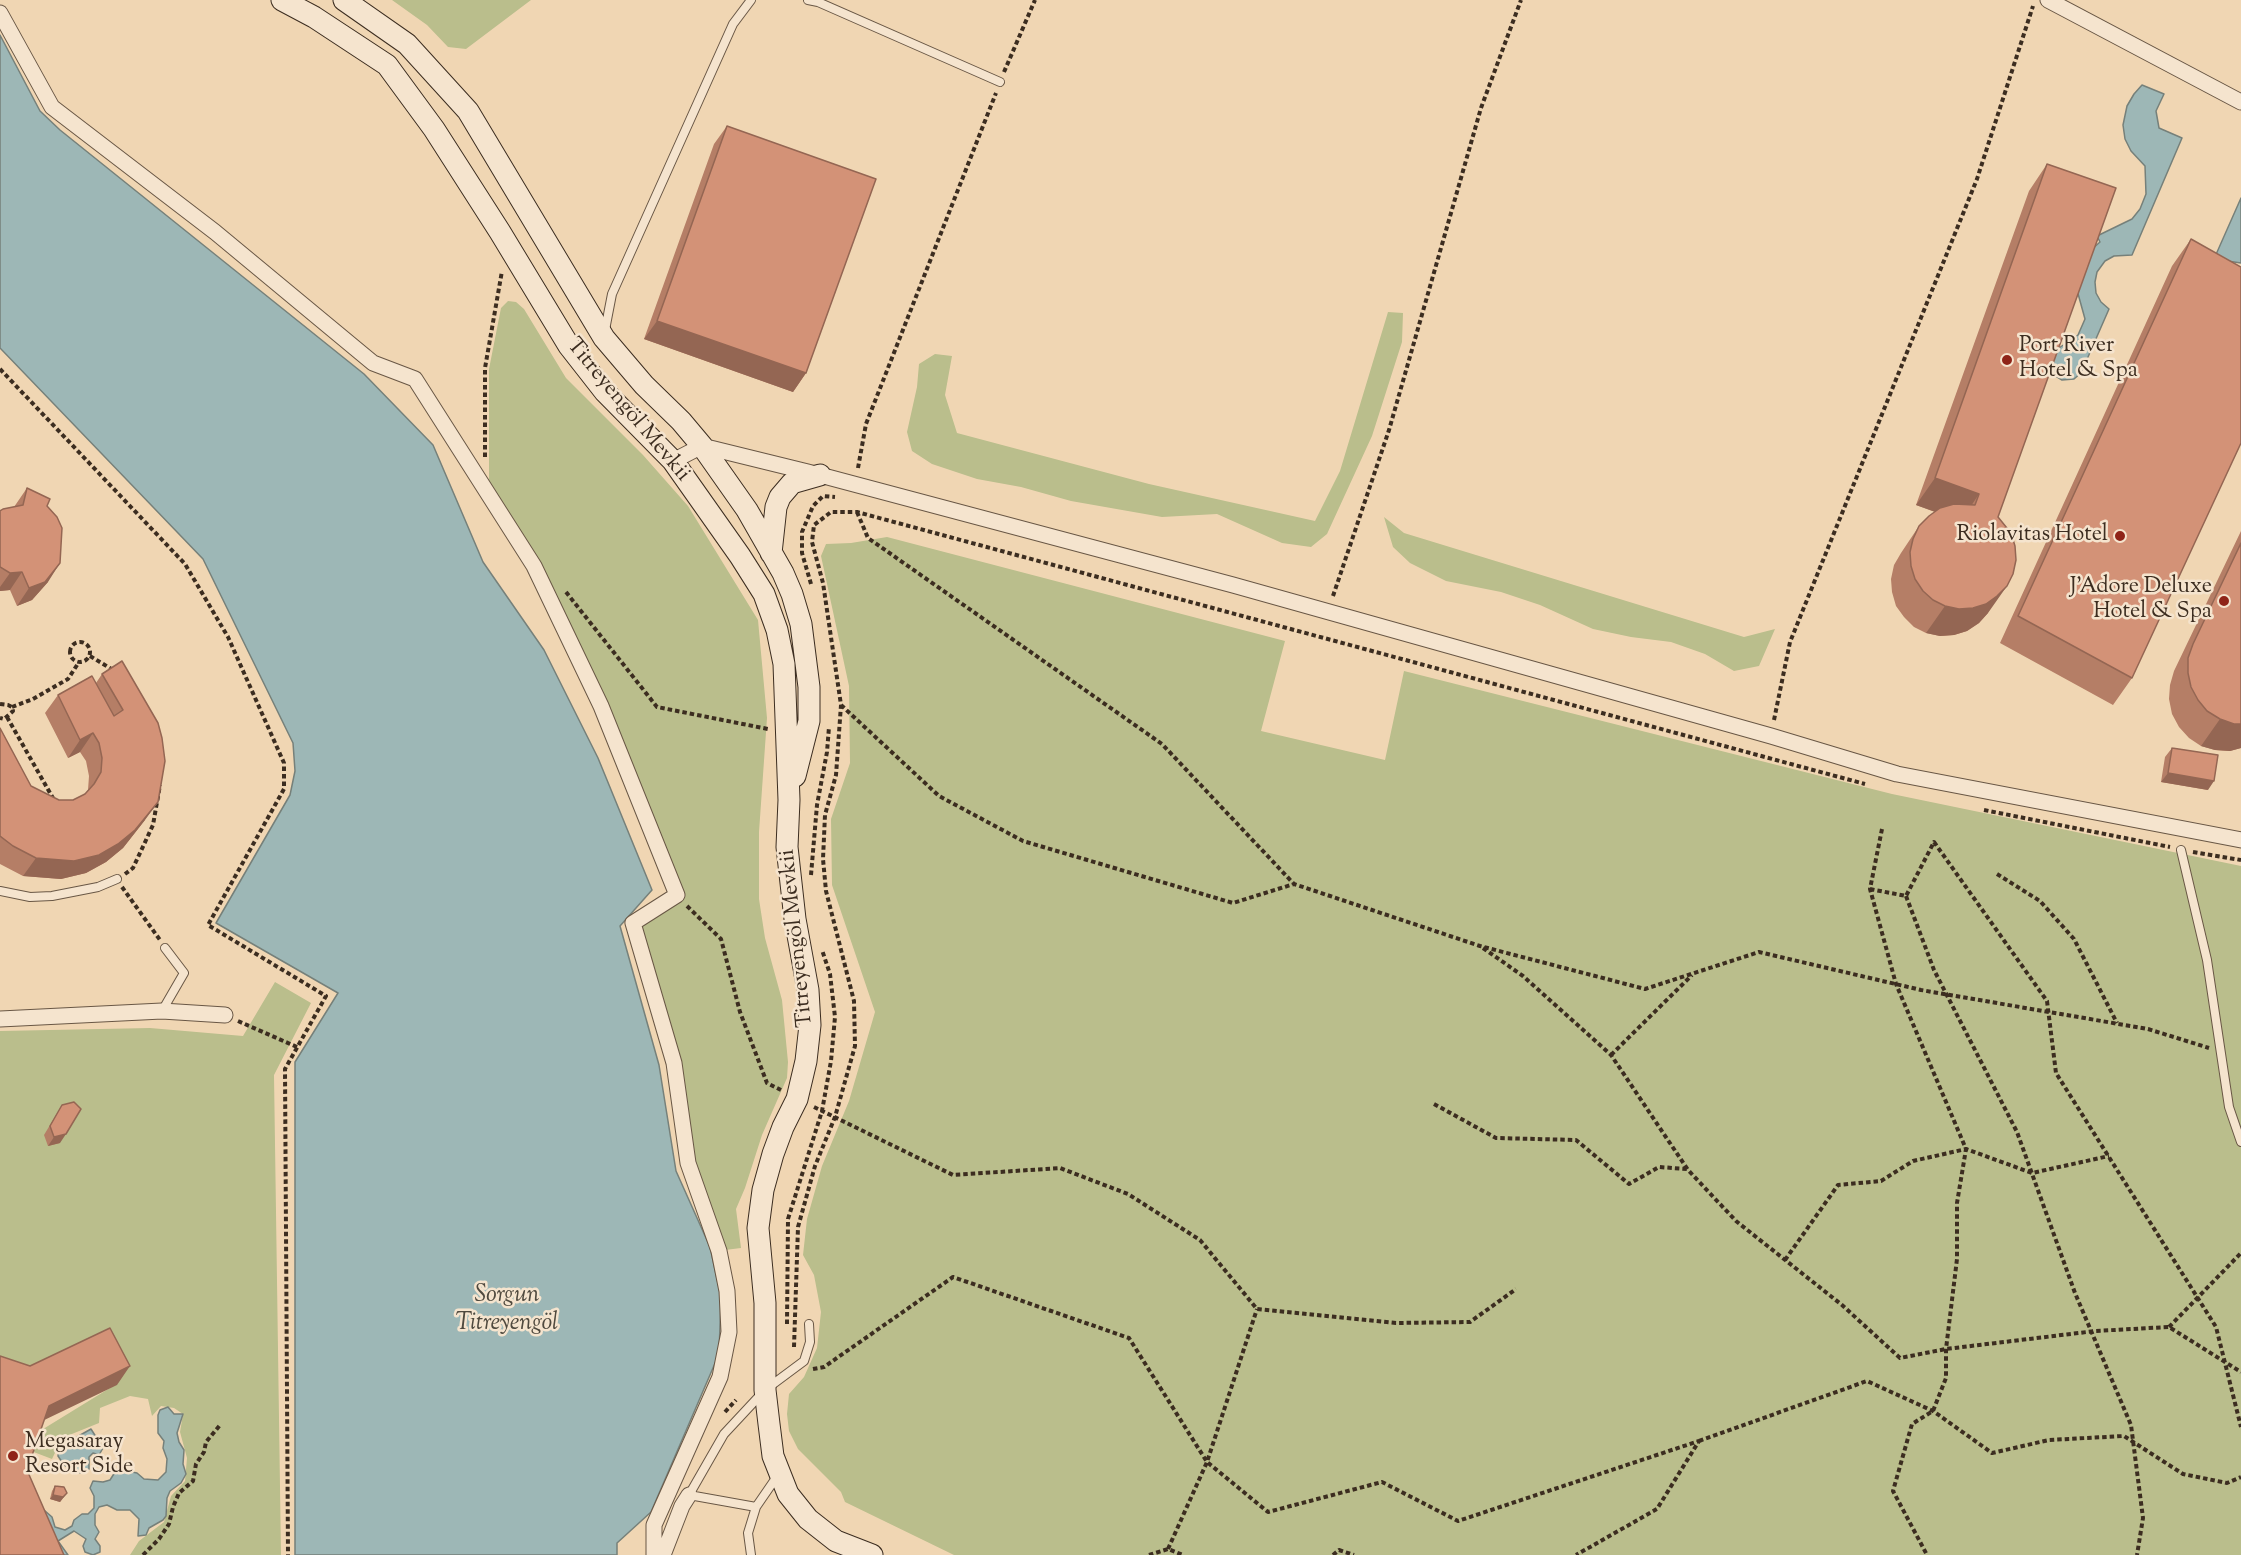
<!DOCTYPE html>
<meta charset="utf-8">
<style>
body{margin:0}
canvas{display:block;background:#f0d6b3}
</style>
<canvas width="2241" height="1555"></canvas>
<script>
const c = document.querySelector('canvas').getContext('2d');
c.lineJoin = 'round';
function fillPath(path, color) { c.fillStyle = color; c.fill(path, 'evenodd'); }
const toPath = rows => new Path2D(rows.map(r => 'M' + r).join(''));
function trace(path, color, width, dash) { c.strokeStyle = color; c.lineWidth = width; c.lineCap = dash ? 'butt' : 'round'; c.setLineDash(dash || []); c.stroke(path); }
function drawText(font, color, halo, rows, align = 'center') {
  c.font = font + ' "Sorts Mill Goudy",serif'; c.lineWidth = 5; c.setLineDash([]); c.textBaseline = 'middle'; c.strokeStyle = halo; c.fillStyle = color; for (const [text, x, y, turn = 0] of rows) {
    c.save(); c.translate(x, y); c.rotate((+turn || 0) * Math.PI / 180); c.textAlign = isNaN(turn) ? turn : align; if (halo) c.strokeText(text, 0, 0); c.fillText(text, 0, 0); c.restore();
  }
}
fillPath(toPath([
 [392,0,531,0,466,49,448,47,427,25],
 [508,301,516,302,524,309,566,378,643,455,688,506,758,620,767,718,759,832,759,899,765,938,782,1000,788,1062,787,1078,762,1135,745,1188,736,1209,741,1248,725,1250,692,1159,641,927,684,898,607,701,489,486,489,369,501,308],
 [1388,312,1403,313,1402,342,1372,436,1327,534,1311,547,1282,543,1217,514,1162,517,1071,501,1021,487,977,479,932,464,912,451,907,432,917,387,919,364,935,354,952,356,945,395,957,433,1149,484,1315,521,1340,471],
 [1384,517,1404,533,1744,637,1775,629,1759,666,1734,671,1705,654,1671,642,1631,637,1593,629,1540,605,1501,592,1446,581,1410,563,1393,547],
 [887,537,1285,641,1261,731,1385,760,1404,671,1892,794,2241,866,2241,1555,954,1555,845,1502,841,1492,798,1449,789,1431,787,1414,789,1394,804,1377,817,1348,821,1312,814,1275,803,1255,807,1219,822,1166,849,1101,875,1012,832,885,831,819,850,763,849,686,821,556,826,544,851,543],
 [275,982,311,1003,274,1075,281,1555,130,1555,139,1541,164,1522,171,1496,185,1481,187,1458,180,1432,183,1414,174,1408,161,1406,152,1416,148,1399,130,1396,100,1408,99,1423,62,1438,52,1459,31,1451,35,1434,118,1383,18,1379,0,1373,0,1031,150,1028,243,1036]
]), '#babe8c');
const water = toPath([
 [0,35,40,111,60,130,364,374,433,445,483,562,544,650,598,758,652,890,620,926,659,1065,676,1171,710,1247,721,1297,719,1354,651,1512,617,1543,617,1555,295,1555,295,1062,338,993,216,923,290,795,295,771,293,743,203,559,0,348,0,35],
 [2142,85,2164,94,2156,111,2159,128,2182,138,2132,255,2114,256,2105,261,2097,272,2095,282,2096,293,2101,302,2109,309,2081,373,2074,379,2062,380,2054,375,2050,369,2056,350,2078,335,2085,319,2077,290,2091,250,2100,242,2097,236,2132,219,2140,209,2146,194,2145,166,2131,151,2125,139,2123,125,2127,106,2134,94,2142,85],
 [2241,198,2241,263,2214,259,2241,198],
 [168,1407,174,1414,183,1414,177,1433,179,1442,184,1450,183,1464,186,1474,181,1483,170,1491,167,1498,166,1516,163,1520,149,1528,146,1535,138,1536,139,1519,130,1510,117,1510,107,1505,99,1507,95,1514,95,1525,99,1532,95,1539,100,1546,100,1552,93,1555,85,1552,83,1546,86,1539,74,1531,58,1541,68,1555,51,1555,44,1510,52,1517,55,1527,65,1530,72,1526,74,1520,82,1514,88,1514,94,1508,94,1496,90,1488,93,1481,103,1482,110,1480,117,1469,137,1473,144,1479,158,1480,166,1472,167,1459,163,1448,164,1441,158,1433,158,1415,160,1410,168,1407],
 [91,1429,103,1448,99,1455,93,1453,89,1457,89,1469,81,1473,73,1471,64,1465,58,1456,59,1447,91,1429]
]);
fillPath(water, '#9db7b6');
trace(water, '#76807a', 1.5);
const lane = toPath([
 [808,0,818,2,1000,82],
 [605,330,612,294,733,24,751,0],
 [2181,850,2207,960,2229,1107,2241,1142],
 [0,891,30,897,52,896,98,887,117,879],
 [162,1011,184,973,165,948],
 [778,1475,756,1507,689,1495,724,1434,765,1390,804,1361,810,1342,809,1324],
 [751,1555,748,1533,756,1507]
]);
const street = toPath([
 [2048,0,2241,102],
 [0,13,52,107,215,232,373,363,415,379,534,566,601,706,677,895,633,923,674,1063,688,1163,719,1251,727,1291,729,1332,720,1377,654,1525,654,1555],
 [673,461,702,446,820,475,1233,585,1771,736,1897,774,2241,840],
 [0,1019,162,1011,225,1015],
 [663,1555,682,1506,689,1495]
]);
const secondary = toPath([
 [282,0,314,17,387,65,434,129,500,232,569,346,605,392,673,461,740,556,764,594,777,630,784,664,789,800,787,847,795,919,808,990,810,1025,806,1061,797,1099,783,1127,773,1154,763,1190,758,1228,765,1303,765,1390,769,1424,773,1456,788,1494,808,1519,836,1541,872,1555],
 [344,0,407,44,468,111,604,338,644,385,681,421,702,446,747,510,783,573,792,594,801,624,809,687,809,721,795,776],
 [771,553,776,507,780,497,792,483,820,475]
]);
trace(lane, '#695745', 10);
trace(street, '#695745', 17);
trace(secondary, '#3c2d20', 23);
trace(toPath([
 [1004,72,1035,0],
 [0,369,185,564,228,637,284,763,284,789,208,925,326,996,285,1069,288,1555],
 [485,457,485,368,502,271],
 [858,468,866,424,996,93],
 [857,512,868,538,1162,744,1294,884],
 [811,584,802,553,802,532,813,506,823,496,835,497],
 [566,592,657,707,768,729],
 [1333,596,1389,430,1481,108,1521,0],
 '70 652a10 10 0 1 1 20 0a10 10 0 1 1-20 0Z',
 [90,656,113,670],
 [0,704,8,705,12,707,13,711,4,719,0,718],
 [841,705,939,796,1023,841,1233,903,1294,884,1480,946,1645,989,1759,952,1921,990,2148,1029,2209,1048],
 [12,707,33,699,68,679,79,662],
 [7,717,54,800],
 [1774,720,1790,642,1977,179,2033,6],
 [1984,810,2170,847],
 [1882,829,1870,889,1896,984,1966,1149,1957,1203,1957,1259,1946,1349,1946,1378,1933,1411,1912,1424,1893,1491,1927,1555],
 [2193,852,2241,860],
 [125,874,133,868,153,825,160,785],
 [1997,874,2040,901,2074,939,2117,1023],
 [811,875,817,805,827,752,829,727],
 [122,887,160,940],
 [1870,889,1906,896,1934,842,2047,1001,2056,1073,2216,1327,2241,1427],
 [1906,896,1934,970,2017,1132,2075,1293,2131,1425,2143,1518,2137,1555],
 [687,906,721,939,740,1012,767,1083,781,1090],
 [1483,948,1523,976,1611,1055,1688,1170,1736,1221,1842,1305,1900,1358,1946,1349,2095,1331,2169,1327,2241,1372],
 [238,1021,297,1047],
 [1611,1055,1692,975],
 [1434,1104,1496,1138,1576,1140,1629,1184,1659,1167,1687,1169],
 [814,1107,953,1175,1060,1168,1128,1194,1200,1240,1257,1309,1396,1323,1470,1322,1516,1289],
 [1785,1260,1838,1185,1881,1181,1913,1161,1966,1149,2032,1173,2109,1156],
 [787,1324,788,1219,822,1111,831,1061,835,1017,830,974,822,950],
 [2169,1327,2241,1253],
 [794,1347,798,1227,815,1166,835,1117,855,1046,854,1001,826,891,823,859,825,815,836,775,841,705,823,583,812,542,814,525,831,512,857,512,1865,784],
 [813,1369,824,1367,953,1277,1129,1338,1207,1462,1268,1512,1382,1482,1458,1521,1699,1441,1657,1509,1576,1555],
 [725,1412,736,1400],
 [1699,1441,1867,1381,1933,1411,1992,1453,2049,1440,2124,1436,2183,1474,2227,1483,2241,1477],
 [1168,1549,1207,1462,1257,1309],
 [143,1555,159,1539,169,1524,173,1507,179,1493,193,1481,196,1464,204,1452,206,1442,220,1425],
 [1149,1555,1168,1549,1183,1555],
 [1333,1555,1339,1550,1354,1555]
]), '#3c2d20', 4, [4.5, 3]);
trace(lane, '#f5e4ce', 8);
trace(street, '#f5e4ce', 15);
trace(secondary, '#f5e4ce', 21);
fillPath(toPath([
 [727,126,806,373,793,392,644,339,714,144],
 [2047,164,1998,517,1988,613,1979,623,1967,631,1954,635,1940,636,1926,633,1914,627,1904,617,1896,606,1892,592,1891,579,1894,565,1901,553,1919,526,1935,512,1916,505,2029,191],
 [2191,239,2132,678,2113,705,2000,643,2172,266],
 [27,488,47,506,48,582,32,600,17,606,10,590,0,591,0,511,14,507],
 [2241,531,2241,748,2230,751,2215,750,2201,746,2189,738,2179,727,2172,714,2169,699,2170,685,2174,671],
 [122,661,145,820,123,848,106,862,86,873,61,879,23,876,0,864,0,728,31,786,59,800,73,800,85,794,88,790,89,776,86,761,80,752,68,758,45,713,58,695,96,683,102,674],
 [2172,748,2208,790,2161,782,2165,757],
 [62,1105,60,1143,48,1146,44,1135],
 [55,1486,67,1493,60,1502,50,1499,52,1491]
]), '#b57e66');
fillPath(toPath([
 [657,321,806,373,793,392,644,339],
 [1935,478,1979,494,1961,521,1916,505],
 [60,563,48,582,32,600,17,606,29,588],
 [22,572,10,590,0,591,0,587,10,573],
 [2007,586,1988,613,1979,623,1967,631,1954,635,1940,636,1926,633,1945,606],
 [2220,719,2241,724,2241,748,2230,751,2215,750,2201,746],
 [93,733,80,752,68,758,80,740],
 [2168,773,2214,781,2208,790,2161,782],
 [158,802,145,820,123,848,106,862,86,873,61,879,23,876,36,858],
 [66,1134,60,1143,48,1146,54,1137],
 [130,1366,117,1385,36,1424,49,1406],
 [67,1493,60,1502,50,1499,53,1495]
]), '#946653');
const building = toPath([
 [727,126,876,179,806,373,657,321,727,126],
 [2047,164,2116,188,1998,517,2011,533,2015,546,2016,560,2013,574,2007,586,1997,596,1986,604,1973,608,1959,609,1945,606,1933,600,1923,591,1915,579,1911,566,1910,552,1913,539,1919,526,1929,516,1940,508,1954,504,1975,505,1979,494,1935,478,2047,164],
 [2191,239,2241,267,2241,443,2132,678,2018,616,2191,239],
 [27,488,50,499,47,506,57,517,62,528,60,563,45,582,29,588,22,572,10,573,0,567,0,511,3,509,23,505,27,488],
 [2241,543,2241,724,2234,724,2220,719,2207,711,2198,700,2191,687,2188,673,2188,658,2193,644,2241,543],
 [122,661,158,723,162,738,165,761,158,802,135,830,118,844,99,855,74,861,36,858,13,846,0,836,0,728,31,786,59,800,73,800,85,794,94,784,101,772,102,758,99,743,93,733,80,740,58,695,92,676,114,716,123,710,102,674,122,661],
 [2172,748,2218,755,2214,781,2168,773,2172,748],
 [74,1102,81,1109,66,1134,54,1137,50,1126,62,1105,74,1102],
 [110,1328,130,1366,49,1406,27,1470,64,1555,0,1555,0,1356,30,1366,110,1328],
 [55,1486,64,1487,67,1493,63,1497,53,1495,55,1486]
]);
fillPath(building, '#d39277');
trace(building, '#946653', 1.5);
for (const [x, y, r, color] of [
 [2007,360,6,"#8f2418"],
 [2120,536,6,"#8f2418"],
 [2224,601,6,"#8f2418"],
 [13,1456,6,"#8f2418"]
]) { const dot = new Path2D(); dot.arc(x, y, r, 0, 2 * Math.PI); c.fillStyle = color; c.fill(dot); trace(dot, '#f5e4ce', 2); }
drawText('22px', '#3c2d20', '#f5e4ce', [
 ["Port River",2019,347],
 ["Hotel & Spa",2019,372],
 ["Riolavitas Hotel",2108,536,"right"],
 ["J'Adore Deluxe",2212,588,"right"],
 ["Hotel & Spa",2212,613,"right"],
 ["Megasaray",25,1443],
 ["Resort Side",25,1468]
], 'left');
drawText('22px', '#3c2d20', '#f5e4ce', [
 ["Titreyengöl Mevkii",627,411,50],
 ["Titreyengöl Mevkii",798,938,-96]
]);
drawText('italic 24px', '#4f493e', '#f5e4ce', [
 ["Sorgun",507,1297],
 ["Titreyengöl",507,1325]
]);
</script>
